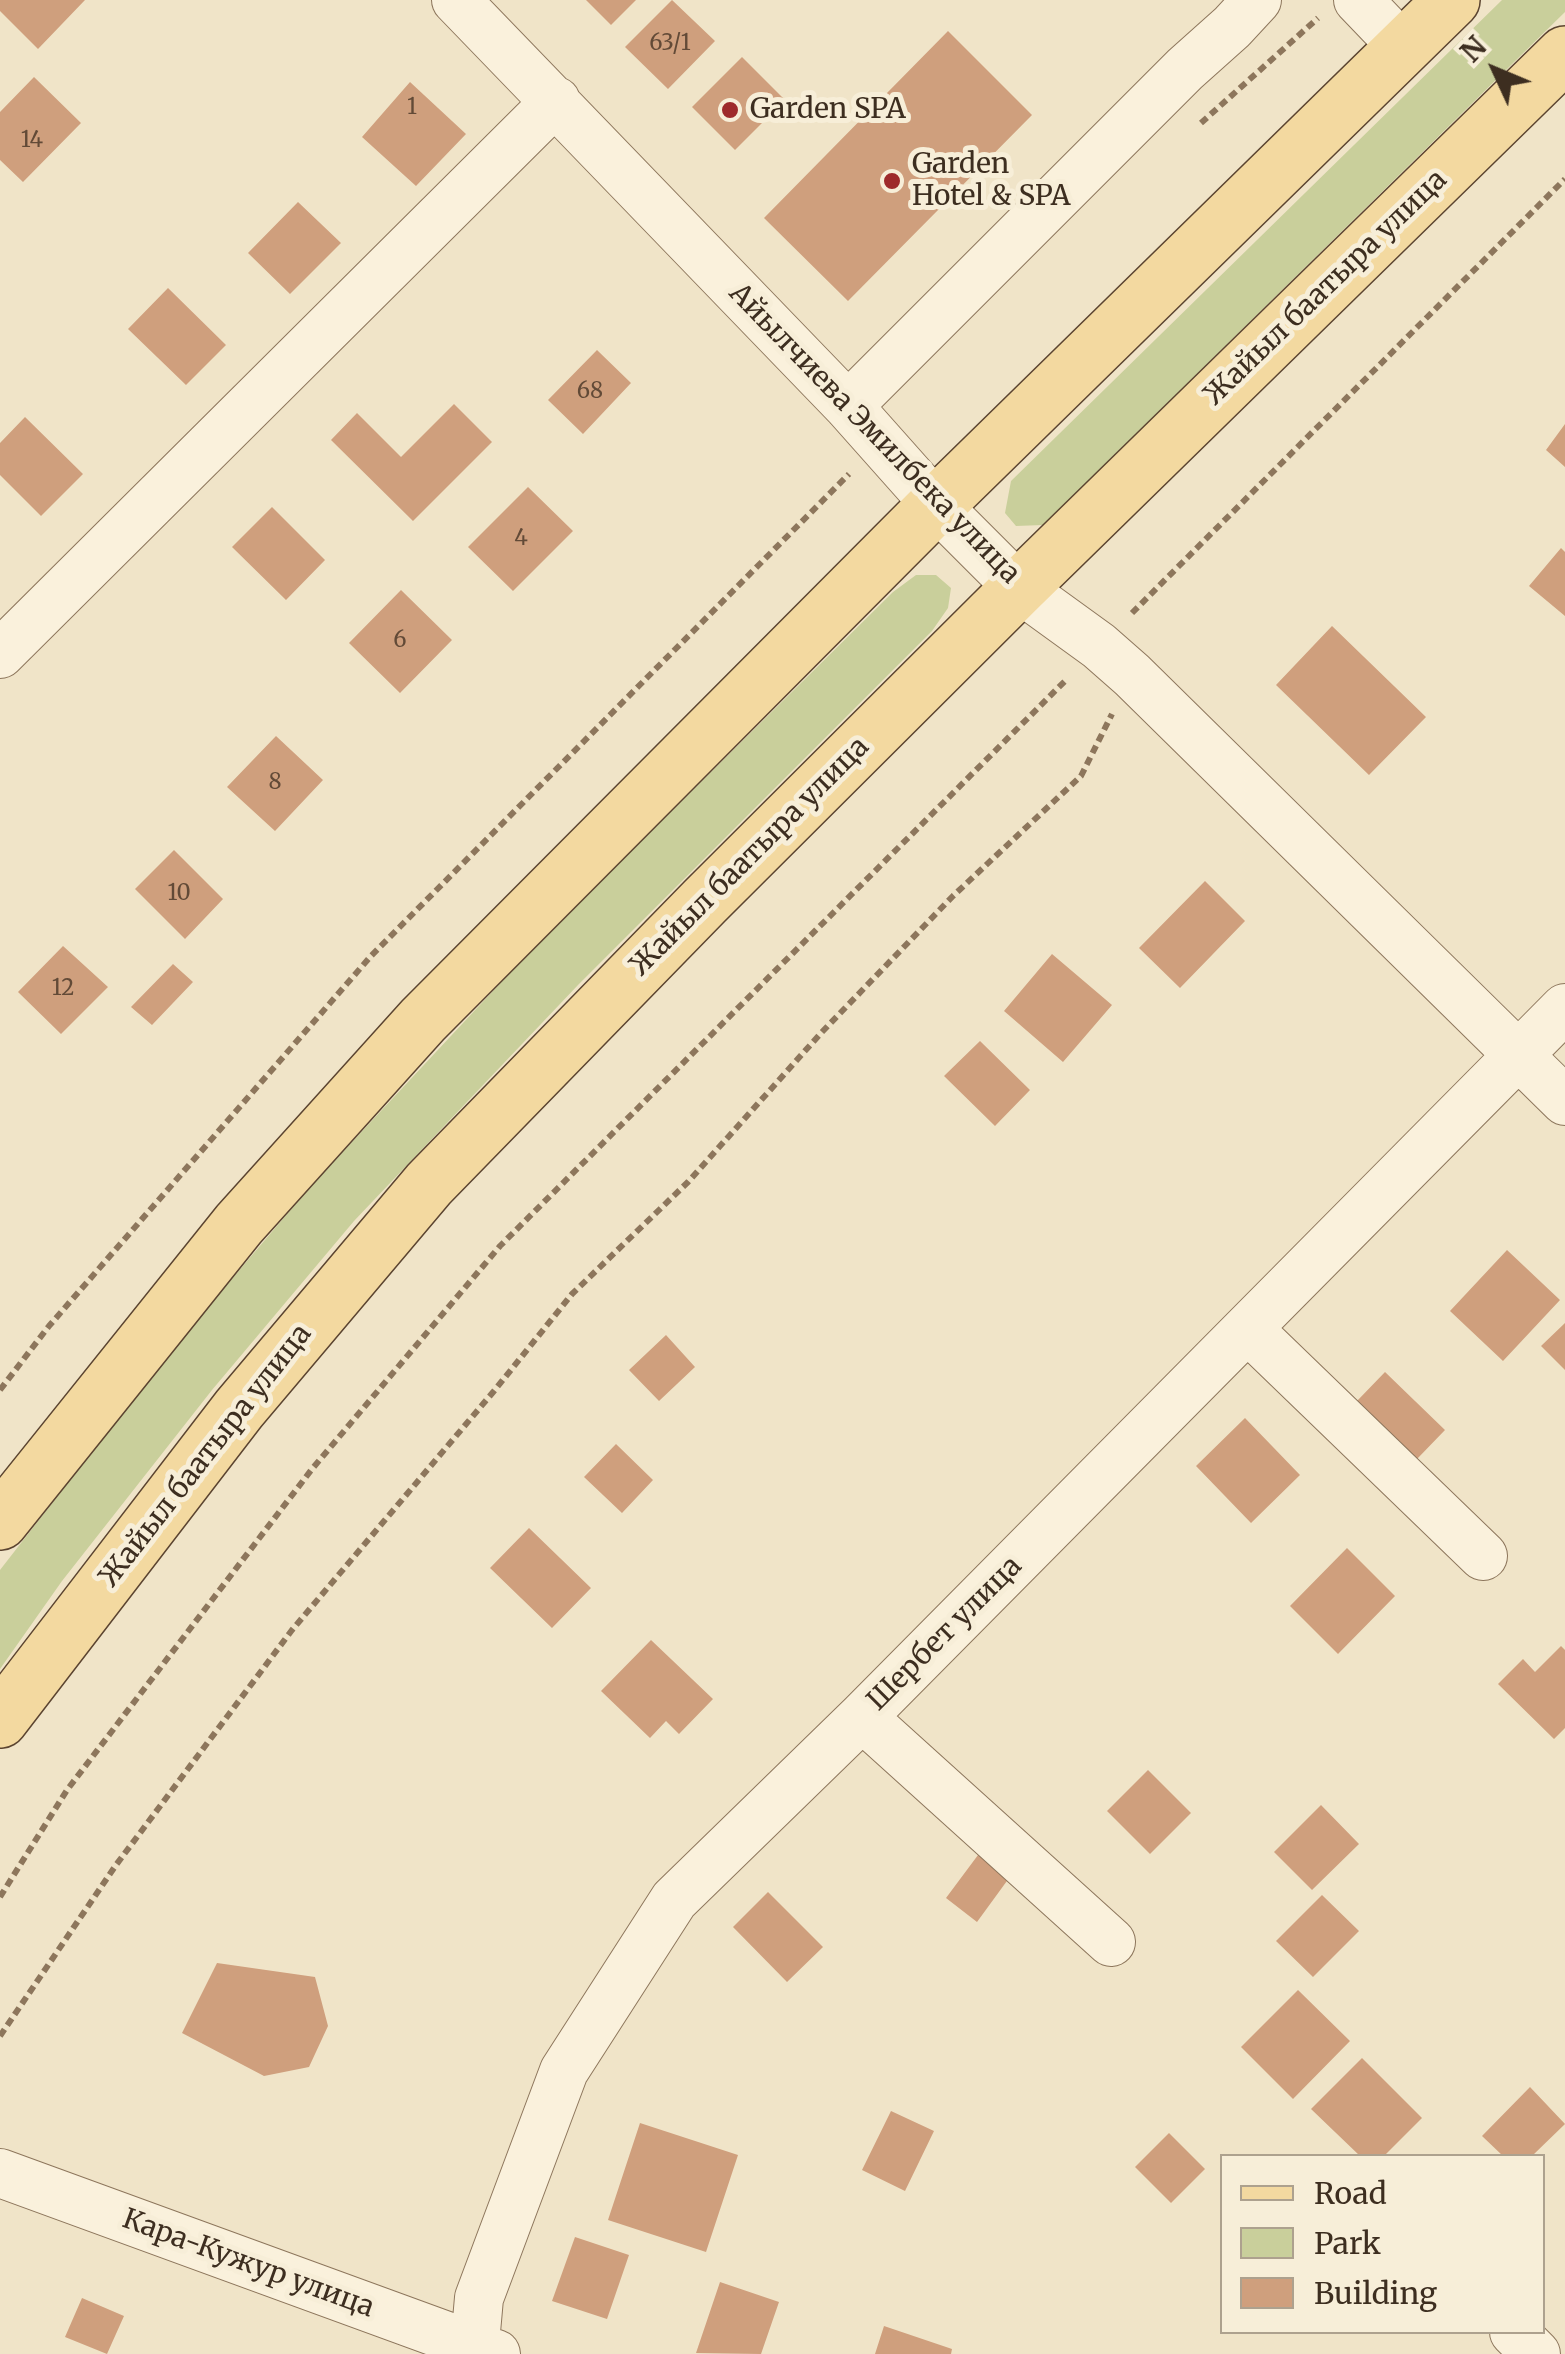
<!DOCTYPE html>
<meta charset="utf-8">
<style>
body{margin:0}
#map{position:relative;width:1565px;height:2354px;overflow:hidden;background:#f0e4c8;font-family:Merriweather,serif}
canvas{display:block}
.legend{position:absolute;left:1220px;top:2154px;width:325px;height:180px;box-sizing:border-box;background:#f7eed8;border:2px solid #ada18e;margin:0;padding:12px 18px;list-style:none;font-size:30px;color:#3d2e20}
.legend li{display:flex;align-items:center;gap:20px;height:50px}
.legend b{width:50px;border:2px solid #ada18e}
.north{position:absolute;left:1445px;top:20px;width:100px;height:100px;-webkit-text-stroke:8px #f7eed8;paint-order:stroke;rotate:314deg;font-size:28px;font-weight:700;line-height:40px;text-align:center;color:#3d2e20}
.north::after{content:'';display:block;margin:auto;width:35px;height:45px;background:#3d2e20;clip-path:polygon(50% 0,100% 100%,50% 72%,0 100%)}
</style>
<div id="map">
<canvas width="1565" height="2354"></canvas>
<ul class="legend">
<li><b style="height:12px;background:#f3d9a0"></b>Road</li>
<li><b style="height:28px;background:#c9cf9b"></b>Park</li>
<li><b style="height:28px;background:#cf9f7d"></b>Building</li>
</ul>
<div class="north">N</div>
</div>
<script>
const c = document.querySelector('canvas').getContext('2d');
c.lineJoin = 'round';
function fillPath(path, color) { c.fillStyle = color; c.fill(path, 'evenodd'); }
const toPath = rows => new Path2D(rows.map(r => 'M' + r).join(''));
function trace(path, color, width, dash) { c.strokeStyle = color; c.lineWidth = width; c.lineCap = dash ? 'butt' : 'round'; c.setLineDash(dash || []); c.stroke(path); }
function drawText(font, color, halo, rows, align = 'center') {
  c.font = font + ' Merriweather,serif'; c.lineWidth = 10; c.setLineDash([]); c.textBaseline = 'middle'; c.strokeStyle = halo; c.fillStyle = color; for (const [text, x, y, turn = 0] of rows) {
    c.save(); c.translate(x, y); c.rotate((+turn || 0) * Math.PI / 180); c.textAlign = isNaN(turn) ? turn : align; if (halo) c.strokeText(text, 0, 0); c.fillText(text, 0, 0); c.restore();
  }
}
fillPath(toPath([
 [1502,0,1565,0,1565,12,1043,525,1016,526,1005,513,1011,481],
 [916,575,936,575,951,588,948,608,932,631,578,985,354,1221,212,1390,62,1581,0,1669,0,1570,168,1354,310,1187,533,948,893,592]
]), '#c9cf9b');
fillPath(toPath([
 [0,0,85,0,38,49,0,11],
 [586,0,636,0,611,25],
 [672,0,715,41,668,89,625,47],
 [948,31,1032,115,848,301,764,218],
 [742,57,785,100,735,150,692,107],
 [34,77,81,123,23,182,0,160,0,112],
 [410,82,466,134,416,186,362,137],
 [298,202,341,243,290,294,248,253],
 [168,288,226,345,186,385,128,329],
 [597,350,631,383,583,434,548,400],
 [454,404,492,442,413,521,331,440,357,413,401,457],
 [25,417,83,474,41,516,0,475,0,443],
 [1565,424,1565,467,1546,450],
 [528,487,573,531,513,591,468,547],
 [272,507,325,560,286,600,232,547],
 [1561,548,1565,552,1565,616,1529,586],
 [401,590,452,640,400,693,349,643],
 [1332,626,1426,717,1369,775,1276,685],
 [276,736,323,780,275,831,227,787],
 [174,850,223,899,185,939,135,889],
 [1205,881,1245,921,1180,988,1139,948],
 [63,946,108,987,61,1034,18,992],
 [1052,954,1112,1005,1063,1062,1004,1011],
 [173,964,193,982,152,1025,131,1007],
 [980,1041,1030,1090,995,1126,944,1076],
 [1507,1250,1560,1300,1503,1361,1450,1311],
 [1565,1323,1565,1370,1541,1346],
 [666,1335,695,1367,659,1401,629,1370],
 [1385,1372,1445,1430,1417,1459,1357,1401],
 [1245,1418,1300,1475,1251,1523,1196,1466],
 [616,1444,653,1480,622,1513,584,1477],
 [529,1528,591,1588,552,1628,490,1568],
 [1347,1548,1395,1596,1338,1654,1290,1606],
 [651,1640,713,1699,679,1734,666,1721,650,1738,601,1691],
 [1561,1646,1565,1650,1565,1728,1554,1739,1498,1684,1523,1659,1535,1672],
 [1148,1770,1191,1813,1150,1854,1107,1811],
 [1321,1805,1359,1844,1312,1890,1274,1852],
 [981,1851,1012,1874,977,1922,946,1898],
 [768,1892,823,1947,787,1982,733,1927],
 [1322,1895,1359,1931,1313,1977,1276,1941],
 [217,1963,315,1977,328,2026,309,2067,264,2076,182,2033],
 [1298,1990,1350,2041,1293,2099,1241,2047],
 [1362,2058,1422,2118,1384,2156,1360,2156,1311,2109],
 [1530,2087,1565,2124,1532,2156,1503,2156,1482,2136],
 [891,2111,934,2131,905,2191,862,2170],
 [640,2123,738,2155,706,2252,608,2220],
 [1169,2133,1205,2169,1171,2203,1135,2167],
 [575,2237,629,2255,607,2319,552,2301],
 [720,2282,779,2302,761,2354,696,2353],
 [82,2298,124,2316,107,2354,65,2337],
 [884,2326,952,2349,951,2354,875,2354]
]), '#cf9f7d');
const minor = toPath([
 [456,0,848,406,936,505,1019,588,1099,646,1132,675,1565,1101],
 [1358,0,1404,48],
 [848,406,1185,69,1232,27,1257,0],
 [0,654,556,101],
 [1248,1329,1483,1556],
 [862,1717,1111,1942],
 [0,2173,496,2354],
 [1514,2332,1536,2354],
 [474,2354,479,2298,564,2071,674,1900,862,1717,1565,1008]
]);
const major = toPath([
 [0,1522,239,1224,423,1020,936,505,1452,0],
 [0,1720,239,1409,429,1184,705,901,1019,588,1565,54]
]);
trace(minor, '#8d765c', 50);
trace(major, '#5b4430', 58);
trace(toPath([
 [1201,123,1318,18],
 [1132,613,1565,179],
 [0,1390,49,1326,371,956,849,474],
 [0,1897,67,1790,312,1469,500,1246,1067,679],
 [0,2036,116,1865,292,1630,494,1391,572,1294,688,1182,821,1033,953,896,1081,776,1112,714]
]), '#8d765c', 6, [8, 5]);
trace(minor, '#faf1dc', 48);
trace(major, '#f3d9a0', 55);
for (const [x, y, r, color] of [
 [730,110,10,"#9e2a2b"],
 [892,181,10,"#9e2a2b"]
]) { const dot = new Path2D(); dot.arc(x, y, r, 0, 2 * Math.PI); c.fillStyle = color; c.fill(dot); trace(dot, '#f7eed8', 4); }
drawText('22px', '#624a37', null, [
 ["63/1",670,44],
 ["1",412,108],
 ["14",32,141],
 ["68",590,392],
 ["4",521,539],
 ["6",400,641],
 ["8",275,783],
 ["10",179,894],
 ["12",63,989]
]);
drawText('28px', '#3d2e20', '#f7eed8', [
 ["Garden SPA",750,110],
 ["Garden",912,165],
 ["Hotel & SPA",912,197]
], 'left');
drawText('28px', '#3d2e20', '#f7eed8', [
 ["Жайыл баатыра улица",1326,288,-44],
 ["Айылчиева Эмилбека улица",874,434,46],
 ["Жайыл баатыра улица",750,857,-45],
 ["Жайыл баатыра улица",206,1456,-52],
 ["Шербет улица",945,1634,-45],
 ["Кара-Кужур улица",248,2264,20]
]);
</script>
